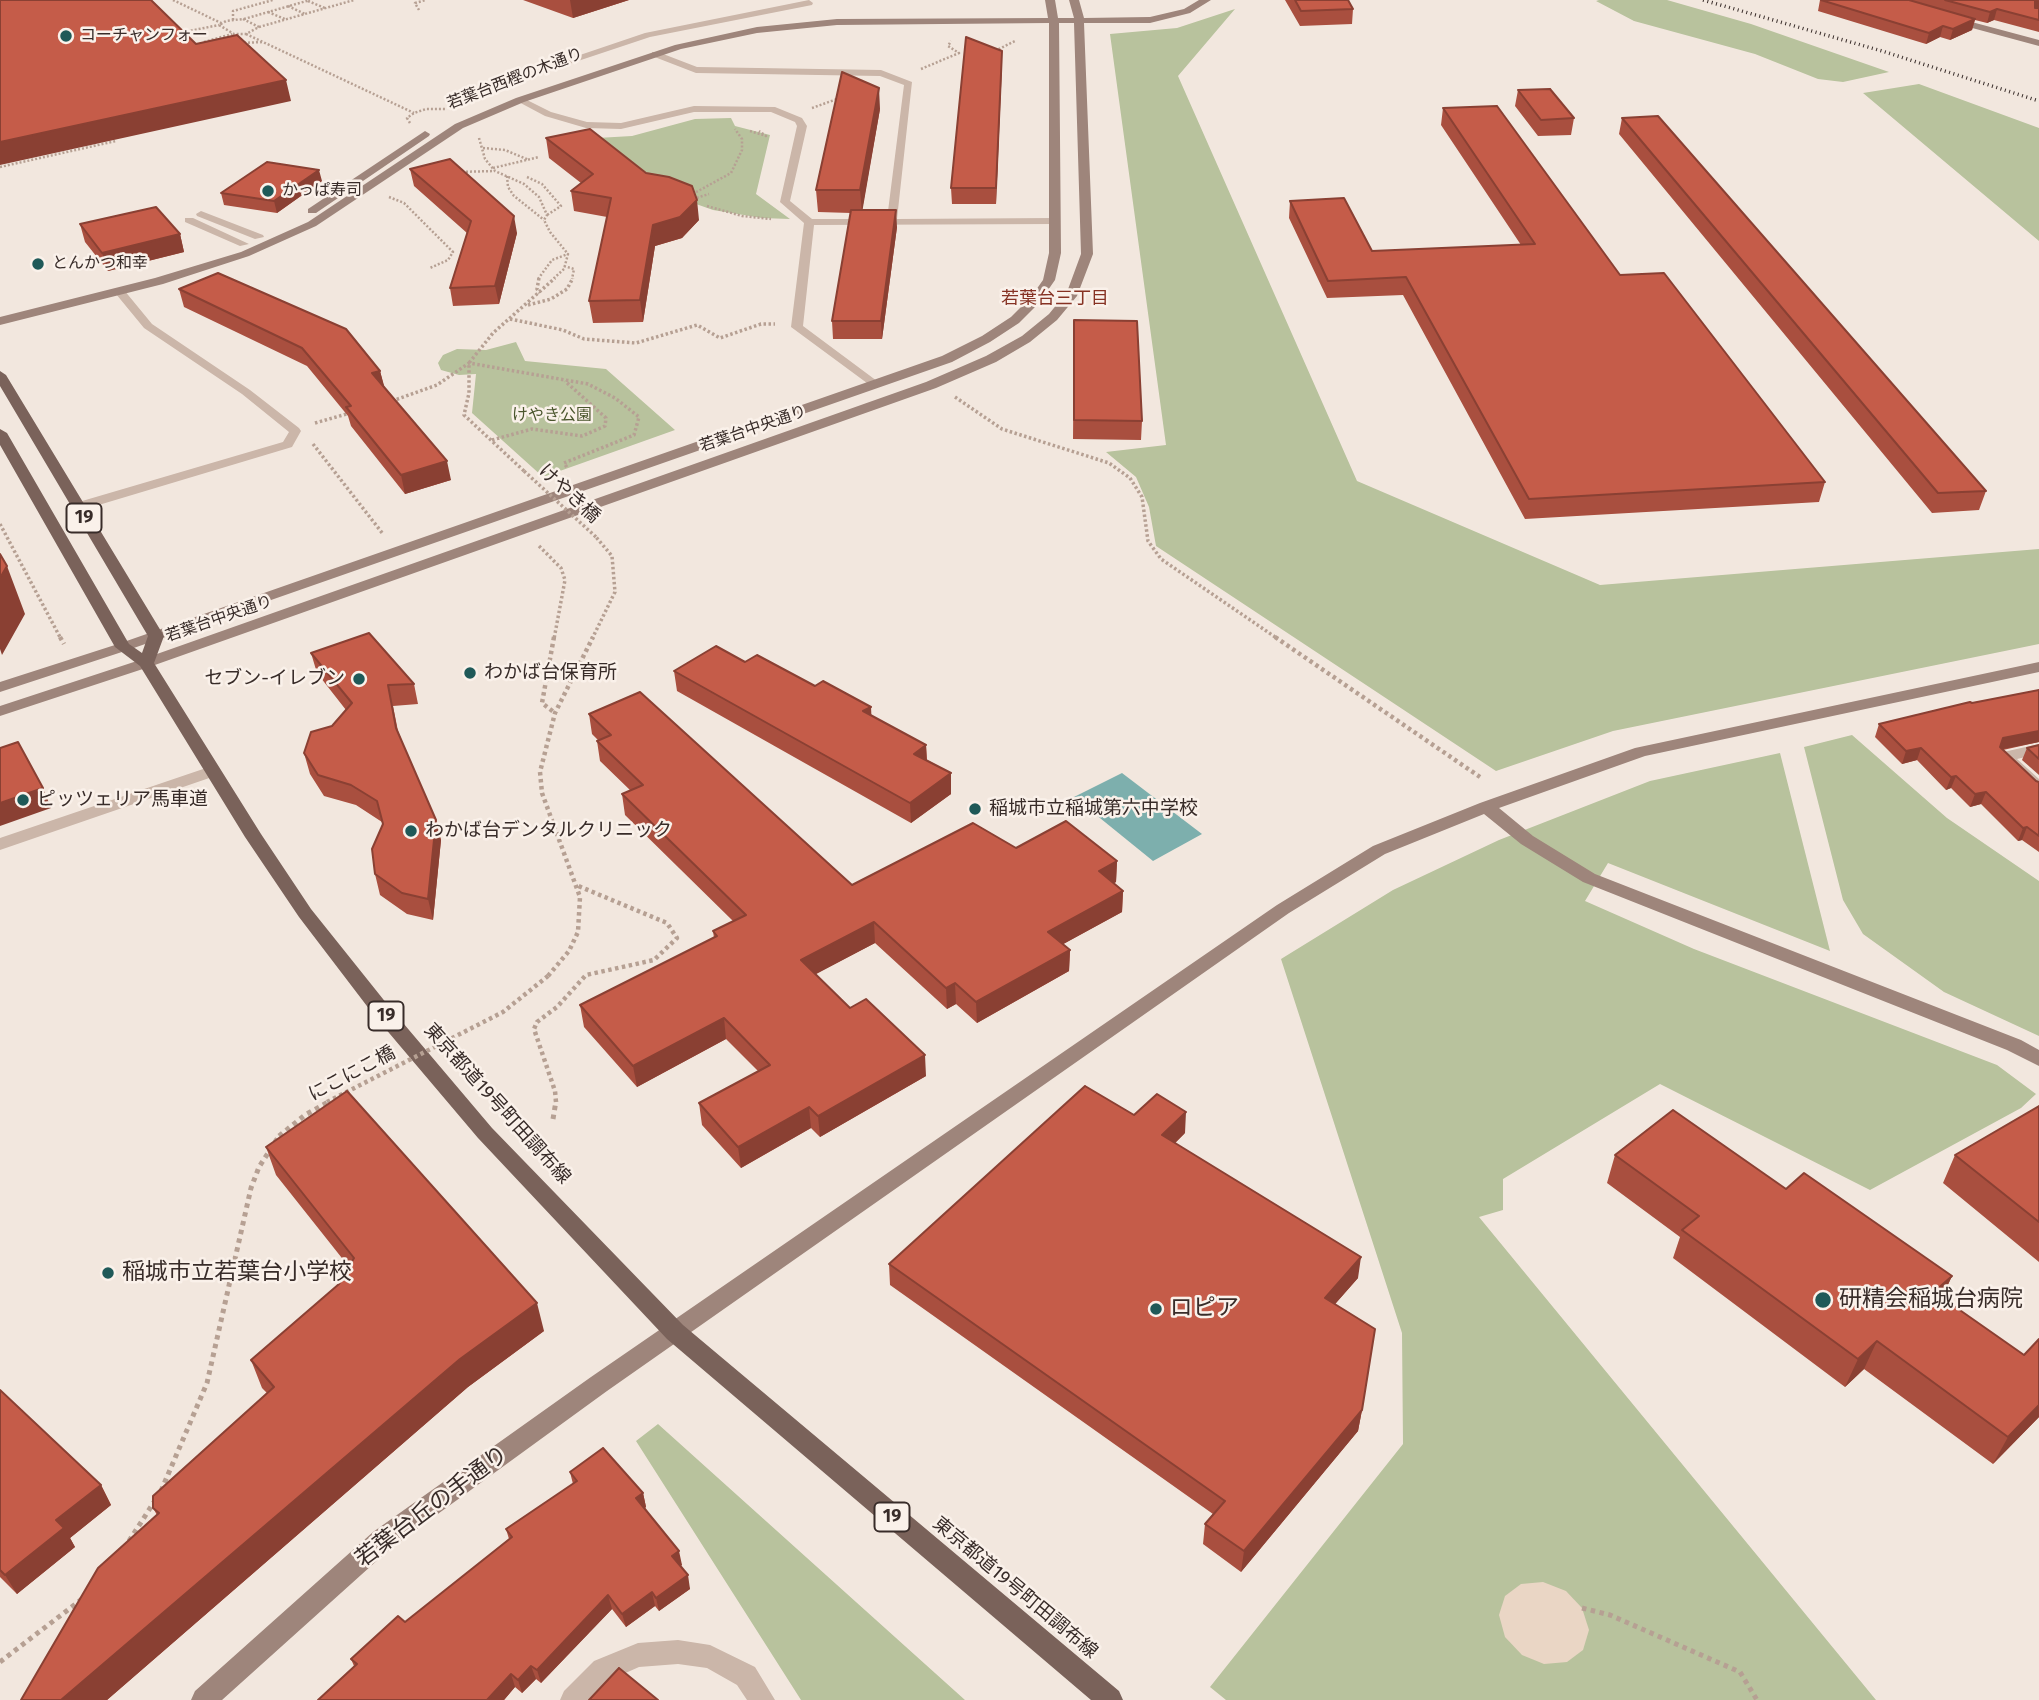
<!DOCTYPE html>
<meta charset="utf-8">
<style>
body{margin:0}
canvas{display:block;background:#f2e7de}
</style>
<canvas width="2039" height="1700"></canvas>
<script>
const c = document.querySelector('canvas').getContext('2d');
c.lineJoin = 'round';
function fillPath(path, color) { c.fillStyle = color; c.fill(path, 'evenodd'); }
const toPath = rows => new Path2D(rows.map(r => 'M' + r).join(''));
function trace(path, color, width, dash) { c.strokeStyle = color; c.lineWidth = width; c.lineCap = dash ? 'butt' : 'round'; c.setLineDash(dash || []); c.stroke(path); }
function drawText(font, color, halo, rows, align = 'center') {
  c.font = font + ' "Fira Sans","Noto Sans JP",sans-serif'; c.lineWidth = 5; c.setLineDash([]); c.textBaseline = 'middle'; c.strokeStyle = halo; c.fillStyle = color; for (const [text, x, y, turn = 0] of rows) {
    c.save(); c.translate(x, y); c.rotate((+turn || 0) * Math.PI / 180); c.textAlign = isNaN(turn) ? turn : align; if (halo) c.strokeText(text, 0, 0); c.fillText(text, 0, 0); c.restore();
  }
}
fillPath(toPath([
 [1599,0,1667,0,1751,24,1889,72,1843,82,1818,79,1755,54,1634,21,1596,1],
 [1235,9,1178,76,1357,481,1600,585,2039,549,2039,644,1613,731,1496,771,1156,546,1149,507,1136,477,1106,452,1166,445,1110,34,1177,28],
 [1919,84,2039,128,2039,241,1863,93],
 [731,118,735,126,770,135,756,194,790,219,762,218,713,210,651,188,597,138,632,136,695,119],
 [516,342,525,361,606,369,675,430,543,477,472,413,476,374,459,375,441,370,438,363,443,355,457,349,486,350],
 [1852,735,1947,818,2039,881,2039,1036,1944,992,1863,934,1843,900,1804,747],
 [1780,753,1830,951,1608,863,1585,901,1694,949,1997,1065,2036,1094,2021,1108,1870,1190,1660,1084,1503,1179,1503,1210,1479,1217,1876,1700,1226,1700,1210,1687,1403,1444,1402,1333,1281,959,1393,890,1499,840,1650,781],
 [658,1424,965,1700,801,1700,636,1441]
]), '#b8c29d');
fillPath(toPath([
 [1543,1582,1566,1591,1582,1608,1589,1630,1583,1650,1567,1662,1544,1664,1522,1655,1505,1637,1499,1615,1505,1596,1521,1584]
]), '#ead6c5');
fillPath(toPath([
 [1122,773,1202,834,1153,861,1074,797]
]), '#7dafad');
trace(toPath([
 [173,0,221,23],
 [308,1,325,8],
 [288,6,305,14],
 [419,10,415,3,426,0],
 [268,12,285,19],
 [243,19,259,27,246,34,234,34,219,25,226,21,243,19],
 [244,19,310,0],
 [233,20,233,11,273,0],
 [259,27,354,0],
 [179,33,219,25],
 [246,34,414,113],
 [204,42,232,34],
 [240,43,263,42],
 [995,51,1015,41],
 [921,69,959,53,948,46,951,41],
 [812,108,840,98],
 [410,123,407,118,414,113,426,109,446,109],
 [750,131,766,136,759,131],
 [479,138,485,159,495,171,524,184,539,197,547,215,544,220,550,232,568,254,564,269,553,279],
 [483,148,505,150,529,160],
 [0,167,116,141],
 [493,168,539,157],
 [458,172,495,171],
 [507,176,508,187,514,196,544,220],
 [527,177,542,184,561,206,547,215],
 [689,196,731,173,742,150,742,139,735,129],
 [389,197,404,203,453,252,448,260,430,268],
 [693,199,709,194],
 [707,206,742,216,771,219],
 [564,266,574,269,572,279],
 [538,279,552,260,568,254]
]), '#b6a093', 2.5, [2, 2]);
trace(toPath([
 [539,278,537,289,540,293],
 [528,305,551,299,567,289,573,278],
 [510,319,563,330,584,339,636,343,697,325,720,338,761,324,775,324],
 [955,397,1002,429,1109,463,1130,478,1142,497,1148,541,1161,559,1278,639],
 [392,401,437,385,469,363,588,384,615,398,639,417,634,435,564,463,568,469],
 [315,423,350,413],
 [492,440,532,429,582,436,605,426,606,418,565,381],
 [313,444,383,534],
 [524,471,464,415,469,393,469,363,493,333,555,278],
 [0,524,61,639],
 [539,546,561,568,565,580,554,639],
 [592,639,615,592,612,556,596,537]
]), '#b6a093', 3.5, [2.5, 2.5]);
trace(toPath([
 [60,637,64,644],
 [554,637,542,703,555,713],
 [1275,637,1480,777],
 [548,976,569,951,578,932,580,897,542,793,540,772,555,713,593,637],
 [556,1102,555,1091,534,1029,537,1022,557,1007,586,975,654,960,677,938,667,923,576,885]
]), '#b6a093', 4.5, [3.5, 3.5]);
trace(toPath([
 [553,1119,556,1101],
 [161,1491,207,1383,251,1188,259,1167,279,1136],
 [129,1541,156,1499],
 [1582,1608,1610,1615,1740,1672,1757,1700],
 [0,1662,82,1599]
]), '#b6a093', 5, [4.5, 4.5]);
fillPath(toPath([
 [809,0,813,3,812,5,650,37,464,99,456,97,645,33,809,0],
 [652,52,658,52,697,67,881,70,912,82,897,219,1055,218,1060,221,1055,224,814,225,803,326,881,384,879,386,871,386,791,327,804,223,780,202,797,126,795,122,771,112,694,112,621,129,586,128,545,116,515,100,523,98,551,112,587,122,621,123,694,106,775,107,802,118,807,126,790,201,812,219,887,219,904,85,880,76,696,73,652,56,652,52],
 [201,211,263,235,264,237,255,239,197,216,196,214,201,211],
 [185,218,193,218,249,244,240,246,185,222,185,218],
 [116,290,124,290,152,324,250,390,299,428,301,431,292,447,82,510,72,510,72,504,283,442,289,432,242,394,144,328,116,294,116,290]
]), '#cbb6a9');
fillPath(toPath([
 [2039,744,2039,754,2017,759,2039,779,2039,793,2033,792,1997,757,1999,753,2039,744],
 [212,766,220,771,218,775,0,850,0,838,212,766],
 [678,1640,710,1645,755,1667,775,1700,747,1700,737,1685,707,1668,678,1664,639,1667,612,1679,591,1700,560,1700,564,1691,594,1661,638,1643,678,1640]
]), '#cbb6a9');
fillPath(toPath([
 [1045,0,1055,0,1058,18,1074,18,1069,0,1079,0,1084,18,1150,17,1184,9,1199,0,1211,0,1190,13,1150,23,1084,23,1093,254,1077,296,1057,320,1030,342,996,362,936,388,152,666,0,716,0,706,140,660,926,382,986,356,1022,336,1049,314,1067,292,1081,254,1074,23,1059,23,1061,253,1055,280,1039,303,1019,323,990,342,952,362,128,650,0,692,0,682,118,644,942,356,982,336,1011,317,1031,297,1043,280,1049,253,1049,23,837,25,757,33,681,49,524,102,463,128,316,226,249,256,163,284,0,325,0,317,155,278,241,252,308,222,455,124,516,98,675,45,757,27,837,19,1048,18,1045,0],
 [1953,17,2039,40,2039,46,1950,22,1950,18,1953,17],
 [425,131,430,134,429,136,316,213,308,213,308,209,425,131],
 [2039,662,2039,672,1645,756,1499,808,1533,836,1595,874,2021,1040,2039,1050,2039,1066,2007,1050,1583,882,1521,844,1484,814,1385,854,1289,913,607,1391,391,1548,222,1700,191,1700,195,1691,373,1532,591,1377,1277,905,1373,846,1480,803,1635,748,2039,662]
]), '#9e857b');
fillPath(toPath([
 [0,371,6,375,164,636,154,663,261,834,311,909,387,1004,492,1128,683,1325,1119,1691,1123,1700,1091,1700,667,1339,478,1138,373,1014,299,917,245,837,140,666,115,647,0,445,0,429,7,433,129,644,142,653,148,636,0,386,0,371]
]), '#7a625a');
trace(toPath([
 [1703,0,1882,51,2039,101]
]), '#382c29', 3.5, [1, 3.5]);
trace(toPath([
 [524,471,596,537]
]), '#b6a093', 3.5, [2.5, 2.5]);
trace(toPath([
 [327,1102,503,1012,548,976]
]), '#b6a093', 4.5, [3.5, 3.5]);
trace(toPath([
 [279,1136,305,1115,330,1101]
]), '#b6a093', 5, [4.5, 4.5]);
fillPath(toPath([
 [523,0,629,0,573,18],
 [1285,0,1348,0,1353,9,1352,24,1300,26],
 [1820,0,2039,0,2039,32,1994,20,1987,23,1975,20,1972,30,1950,40,1940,37,1926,44,1818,11],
 [1002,51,996,204,952,204,951,188],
 [1518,90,1574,118,1571,135,1538,136,1515,106],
 [1443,108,1620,275,1825,482,1819,502,1525,519,1403,295,1327,298,1289,218,1290,201,1372,251,1521,245,1441,125],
 [880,109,862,210,897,227,882,339,833,339,832,321,851,213,818,212,816,190],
 [1622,118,1986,491,1979,510,1932,513,1619,134],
 [546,138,699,220,682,238,655,246,643,322,593,323,589,301,607,217,574,211,571,191,581,183,549,158],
 [410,169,517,233,499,304,453,306,450,288,467,233,414,186],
 [322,181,277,213,224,205,221,193],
 [80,224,180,234,184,252,108,271,85,242],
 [179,289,380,371,384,387,451,480,405,494,351,426,348,416,307,366,184,307],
 [1074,320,1142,421,1141,440,1073,439],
 [311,653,414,684,418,704,393,706,398,731,441,840,433,920,407,914,380,895,375,874,383,825,382,822,356,805,324,796,310,774,304,753,332,726,346,710,317,673],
 [745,662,871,707,871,716,926,745,927,760,951,773,951,794,911,823,677,691,674,671],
 [2039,690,2039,742,2003,750,2036,781,2039,782,2039,852,2022,840,2018,841,1981,804,1970,807,1951,788,1946,790,1917,760,1902,764,1875,737,1879,724],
 [589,714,852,885,1016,848,1117,861,1116,882,1114,883,1123,891,1122,912,1063,944,1070,950,1069,971,977,1023,956,1004,947,1009,875,943,815,974,850,1008,926,1076,820,1137,811,1128,741,1168,702,1125,699,1103,758,1071,726,1039,637,1087,584,1027,580,1005,714,938,713,931,733,921,625,815,622,794,631,791,600,761,597,741,598,740,592,734],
 [2039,745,2039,775,2022,760,2027,748],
 [2039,1106,2039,1262,1943,1183,1955,1155],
 [1185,1133,1175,1143,1358,1278,1335,1304,1362,1410,1358,1431,1241,1572,1203,1544,1205,1524,1213,1514,890,1285,889,1264],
 [266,1147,544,1331,468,1387,107,1700,21,1700,157,1515,153,1508,267,1393,262,1388,251,1360,339,1284,349,1267,276,1175],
 [1615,1155,1786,1189,1952,1276,1942,1298,2039,1417,1993,1464,1864,1369,1845,1387,1673,1258,1680,1237,1607,1183],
 [0,1390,101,1485,111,1505,70,1538,75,1547,17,1594,0,1577],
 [570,1472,643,1493,646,1507,645,1508,682,1565,680,1566,690,1589,659,1611,655,1606,626,1627,612,1609,541,1683,536,1679,522,1693,515,1687,504,1700,318,1700,354,1666,351,1659,405,1622,509,1539,506,1529,573,1484]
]), '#a94f3f');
fillPath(toPath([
 [570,0,629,0,573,18],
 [2039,0,2039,9,2032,12,2035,1],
 [1997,9,1994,20,1987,23,1990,12],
 [1975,19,1972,30,1950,40,1953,29],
 [1943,26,1940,37,1926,44,1929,33],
 [1002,51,1002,66,996,204,996,188],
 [286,80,291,101,0,165,0,142],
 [879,88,880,109,862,213,860,190],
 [319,170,322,181,277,213,274,201],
 [697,200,699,220,682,238,655,246,643,322,640,300,653,225],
 [896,210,897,227,882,339,881,321],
 [514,216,517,233,499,304,495,286],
 [180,234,184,252,108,271,102,253],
 [380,371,385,389,372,373],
 [447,461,451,480,405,494,401,475],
 [7,566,25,614,2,655,0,649,0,578],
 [871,707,872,727,863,711],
 [2039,731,2039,742,1998,750,2003,738],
 [926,745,927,766,914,754],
 [1921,748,1917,760,1902,764,1906,751],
 [951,773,951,794,911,823,910,803],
 [1956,776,1951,788,1946,790,1951,777],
 [43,788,51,808,0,826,0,803],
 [1986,792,1981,804,1970,807,1975,794],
 [436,820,441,840,433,920,428,899],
 [2027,827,2022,840,2018,841,2023,828],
 [1117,861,1116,882,1098,892,1099,871],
 [1123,891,1122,912,1047,953,1048,932],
 [874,922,875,943,803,981,801,960],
 [1070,950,1069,971,977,1023,976,1002],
 [955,983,956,1004,947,1009,946,988],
 [724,1018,726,1039,637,1087,633,1066],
 [925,1055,926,1076,820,1137,818,1116],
 [809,1107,811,1128,741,1168,738,1147],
 [1186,1112,1185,1133,1161,1157,1162,1135],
 [1361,1257,1358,1278,1322,1319,1325,1298],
 [1952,1276,1939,1303,1934,1292],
 [537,1303,544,1331,468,1387,107,1700,61,1700,460,1359],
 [1877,1341,1864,1369,1845,1387,1858,1359],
 [2039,1405,2039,1417,1993,1464,2008,1437],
 [1362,1410,1358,1431,1241,1572,1244,1551],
 [101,1485,111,1505,70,1538,75,1547,17,1594,5,1575,56,1520],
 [643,1493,646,1507,639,1512,636,1498],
 [679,1551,682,1565,675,1570,672,1556],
 [688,1575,690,1589,659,1611,656,1598],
 [652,1592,655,1606,626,1627,622,1614],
 [608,1595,612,1609,541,1683,537,1670],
 [531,1666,536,1679,522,1693,518,1680],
 [511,1674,515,1687,504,1700,487,1700]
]), '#8a4033');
const building = toPath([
 [0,0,151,0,196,44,237,35,286,80,0,142,0,0],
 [1295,0,1348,0,1353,9,1301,11,1295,0],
 [1821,0,1909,0,1975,19,1953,29,1943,26,1929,33,1821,0],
 [1945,0,2037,0,2035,1,2035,8,2039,8,2039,20,1997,9,1990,12,1945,0],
 [966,37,1002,51,996,188,951,188,966,37],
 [842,72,879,88,860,190,816,190,842,72],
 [1550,89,1574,118,1541,120,1518,90,1550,89],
 [1497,106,1620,275,1664,273,1825,482,1529,499,1406,277,1328,281,1290,201,1344,198,1372,251,1535,244,1443,108,1497,106],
 [1658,116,1986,491,1938,493,1622,118,1658,116],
 [590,129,646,173,669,177,692,186,697,200,680,217,653,225,640,300,589,301,611,198,571,191,593,174,546,138,590,129],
 [450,159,514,216,495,286,450,288,471,221,410,169,450,159],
 [267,162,319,170,274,201,221,193,267,162],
 [156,207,180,234,102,253,80,224,156,207],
 [851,210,896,210,881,321,832,321,851,210],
 [218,273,346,329,380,371,372,373,447,461,401,475,346,407,351,406,302,348,179,289,218,273],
 [1074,320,1137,321,1142,421,1074,420,1074,320],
 [0,554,7,566,0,578,0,554],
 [369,633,414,684,388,685,396,728,436,820,428,899,402,893,375,874,372,849,383,824,377,801,351,785,318,775,304,753,311,732,332,726,352,703,311,653,369,633],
 [716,646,745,662,757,655,815,686,823,681,871,707,863,711,926,745,914,754,951,773,910,803,674,671,716,646],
 [2039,690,2039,731,2003,738,2000,747,2036,781,2039,782,2039,836,2027,827,2023,828,1986,792,1975,794,1956,776,1951,777,1921,748,1906,751,1879,724,1970,702,1972,703,2039,690],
 [640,692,852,885,973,823,1016,848,1066,821,1117,861,1099,871,1123,891,1048,932,1070,950,976,1002,955,983,946,988,874,922,801,960,850,1008,866,999,925,1055,818,1116,809,1107,738,1147,699,1103,770,1065,724,1018,633,1066,580,1005,717,936,713,931,746,915,622,794,643,785,597,741,611,735,589,714,640,692],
 [18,742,43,788,0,803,0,748,18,742],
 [2039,745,2039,759,2027,748,2039,745],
 [1085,1086,1134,1115,1157,1094,1186,1112,1162,1135,1361,1257,1325,1298,1375,1329,1362,1410,1244,1551,1205,1524,1225,1501,889,1264,1085,1086],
 [347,1091,537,1303,460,1359,61,1700,21,1700,98,1568,159,1513,153,1508,153,1496,274,1387,251,1360,339,1284,354,1258,266,1147,347,1091],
 [2039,1106,2039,1222,1955,1155,2039,1106],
 [1673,1110,1786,1189,1804,1173,1952,1276,1934,1292,2024,1355,2039,1339,2039,1405,2008,1437,1877,1341,1858,1359,1682,1230,1699,1216,1615,1155,1673,1110],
 [0,1390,101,1485,56,1520,64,1528,5,1575,0,1570,0,1390],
 [603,1448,643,1493,636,1498,679,1551,672,1556,688,1575,656,1598,652,1592,622,1614,608,1595,537,1670,531,1666,518,1680,511,1674,487,1700,318,1700,357,1664,351,1659,398,1616,405,1622,512,1537,506,1529,577,1481,570,1472,603,1448],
 [619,1668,658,1700,589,1700,619,1668]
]);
fillPath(building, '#c55c49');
trace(building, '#8a4033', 2);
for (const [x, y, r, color] of [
 [66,36,7,"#1f5958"],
 [268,191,7,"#1f5958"],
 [38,264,7,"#1f5958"],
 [470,673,7,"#1f5958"],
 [359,679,7,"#1f5958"],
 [23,800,7,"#1f5958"],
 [975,809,7,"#1f5958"],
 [411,831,7,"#1f5958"],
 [108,1273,7,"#1f5958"],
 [1823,1300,9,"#1f5958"],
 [1156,1309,7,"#1f5958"]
]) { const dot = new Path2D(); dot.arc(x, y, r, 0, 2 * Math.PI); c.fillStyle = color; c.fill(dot); trace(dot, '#faf1ea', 2.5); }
drawText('16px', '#382c29', '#faf1ea', [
 ["コーチャンフォー",80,36],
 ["かっぱ寿司",282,191],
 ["とんかつ和幸",52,264]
], 'left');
drawText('16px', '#382c29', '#faf1ea', [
 ["若葉台西樫の木通り",515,79,-21],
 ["若葉台中央通り",753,429,-19],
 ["若葉台中央通り",219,619,-19]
]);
drawText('16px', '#4a562d', '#faf1ea', [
 ["けやき公園",552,416]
]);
drawText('18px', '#863223', '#faf1ea', [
 ["若葉台三丁目",1055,299]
]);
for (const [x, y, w] of [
 [84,518,35],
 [386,1016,35],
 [892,1517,35]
]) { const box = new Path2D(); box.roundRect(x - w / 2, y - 14.5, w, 29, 5); c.fillStyle = '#faf1ea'; c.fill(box); trace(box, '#382c29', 2); }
drawText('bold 18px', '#382c29', null, [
 ["19",84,518],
 ["19",386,1016],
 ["19",892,1517]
]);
drawText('19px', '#382c29', '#faf1ea', [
 ["けやき橋",569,494,43],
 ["にこにこ橋",352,1074,-28],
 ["東京都道19号町田調布線",497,1104,48],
 ["東京都道19号町田調布線",1015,1588,40]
]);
drawText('19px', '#382c29', '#faf1ea', [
 ["わかば台保育所",484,673],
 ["セブン-イレブン",345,679,"right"],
 ["ピッツェリア馬車道",37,800],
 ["稲城市立稲城第六中学校",989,809],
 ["わかば台デンタルクリニック",425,831]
], 'left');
drawText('23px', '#382c29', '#faf1ea', [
 ["稲城市立若葉台小学校",122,1273],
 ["研精会稲城台病院",1839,1300],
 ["ロピア",1170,1309]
], 'left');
drawText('23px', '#382c29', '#faf1ea', [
 ["若葉台丘の手通り",432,1507,-37]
]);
</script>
